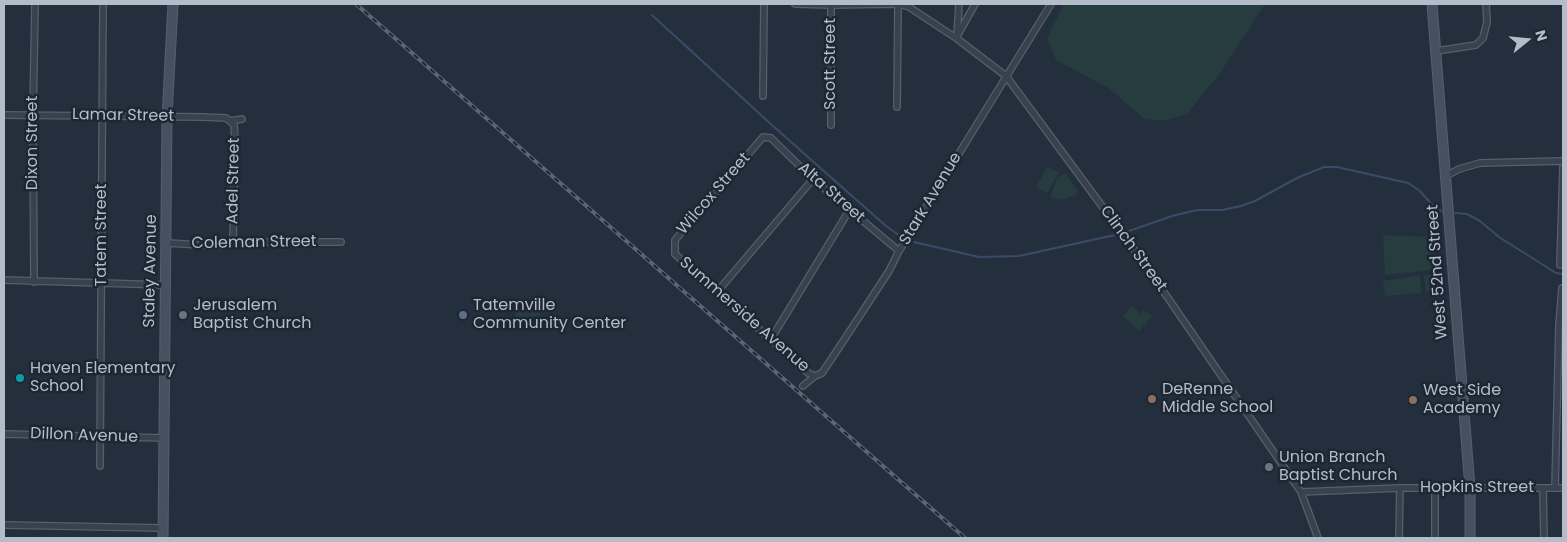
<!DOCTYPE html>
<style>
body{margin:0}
#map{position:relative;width:1567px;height:542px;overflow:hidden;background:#242f3e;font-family:Poppins,sans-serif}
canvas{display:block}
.frame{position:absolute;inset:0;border:5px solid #b4bcc9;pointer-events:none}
.north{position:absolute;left:1502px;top:15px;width:50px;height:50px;-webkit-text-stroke:4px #1d2633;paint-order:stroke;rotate:73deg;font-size:14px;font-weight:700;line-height:20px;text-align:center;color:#b4bcc9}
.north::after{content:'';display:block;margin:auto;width:18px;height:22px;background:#b4bcc9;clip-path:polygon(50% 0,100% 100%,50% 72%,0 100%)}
</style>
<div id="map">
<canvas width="1567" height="542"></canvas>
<div class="frame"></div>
<div class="north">N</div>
</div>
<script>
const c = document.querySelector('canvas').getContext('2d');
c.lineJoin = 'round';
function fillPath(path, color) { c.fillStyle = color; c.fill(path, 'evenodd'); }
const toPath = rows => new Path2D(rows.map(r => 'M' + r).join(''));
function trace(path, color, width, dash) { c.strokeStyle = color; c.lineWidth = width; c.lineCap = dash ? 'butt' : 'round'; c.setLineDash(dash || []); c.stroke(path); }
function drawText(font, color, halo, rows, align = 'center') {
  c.font = font + ' Poppins,sans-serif'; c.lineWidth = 5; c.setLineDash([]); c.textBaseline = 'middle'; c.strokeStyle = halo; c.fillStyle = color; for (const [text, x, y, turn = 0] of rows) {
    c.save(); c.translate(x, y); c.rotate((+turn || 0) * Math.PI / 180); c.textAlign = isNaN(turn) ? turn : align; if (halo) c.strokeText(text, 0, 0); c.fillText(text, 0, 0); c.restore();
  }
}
fillPath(toPath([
 [1064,4,1265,4,1220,73,1186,115,1161,121,1145,119,1108,88,1056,60,1047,38],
 [1047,167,1059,172,1047,193,1036,187],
 [1065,173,1078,191,1073,196,1061,200,1050,197,1057,179],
 [1383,235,1430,237,1433,270,1385,275],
 [1441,274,1442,291,1426,292,1424,275],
 [1420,275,1421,293,1385,296,1383,281],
 [538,305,541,317,518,324,514,312],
 [1132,306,1140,314,1142,311,1145,311,1152,316,1139,331,1123,316]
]), '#263c3f');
trace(toPath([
 [652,15,773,126,886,226,900,236],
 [1455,213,1467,214,1480,221,1499,237,1556,273,1563,274],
 [1129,231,1172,216,1197,210,1222,210,1241,206,1255,201,1297,178,1324,167,1337,167,1408,183,1420,191,1433,206,1445,213],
 [914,242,979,257,1019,256,1115,235]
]), '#394c67', 2);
const street = toPath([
 [795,4,831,5,895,4],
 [899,4,909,7,956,38,1006,76,1144,263,1301,492,1318,538],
 [957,36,959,4],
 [956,38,975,4],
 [1436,51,1476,45,1483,38,1487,22,1486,4],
 [763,96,764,4],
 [897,107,898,4],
 [4,115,204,117,226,118,230,121,242,119],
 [230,121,234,125,235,139,233,242],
 [831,125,831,4],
 [1446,176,1459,169,1480,163,1563,161],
 [167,243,219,246,233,242,341,242],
 [1560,265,1563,167],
 [4,280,165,285],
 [34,282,33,115,35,4],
 [717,292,813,179],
 [771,339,850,209],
 [815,376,808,373,675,254,675,240,763,137,771,138,813,179,899,251],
 [803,386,815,376,822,373,844,340,889,271,899,251,1051,4],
 [4,434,165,438],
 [100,466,103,4],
 [1555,488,1559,325,1562,288],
 [1543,489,1544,538],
 [1301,492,1400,488,1563,488],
 [4,525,163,528],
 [1399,538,1400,488],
 [1435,538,1435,488]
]);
const secondary = toPath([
 [1432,4,1470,488,1470,538],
 [163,538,167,117,173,4]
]);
trace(street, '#565f6c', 8);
trace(secondary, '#565f6c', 11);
trace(street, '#38414e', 5.5);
trace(secondary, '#465061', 9);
const rail = toPath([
 [356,4,965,538]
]);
trace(rail, '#5a6575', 4);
trace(rail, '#1d2633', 2, [5.5]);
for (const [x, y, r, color] of [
 [183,315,5,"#6b7280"],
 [463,315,5,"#5c6f8a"],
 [20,378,5,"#0f9aa8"],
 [1152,399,5,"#8d6e63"],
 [1413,400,5,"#8d6e63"],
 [1269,467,5,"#6b7280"]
]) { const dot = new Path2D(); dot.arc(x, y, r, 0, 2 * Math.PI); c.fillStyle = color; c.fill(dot); trace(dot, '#1d2633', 2); }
drawText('16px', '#b4bcc9', '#1d2633', [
 ["Scott Street",831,64,-90],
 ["Lamar Street",123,116,1],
 ["Dixon Street",33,143,-90],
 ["Adel Street",234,181,-89],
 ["Alta Street",831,193,41],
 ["Wilcox Street",714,194,-49],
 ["Stark Avenue",931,199,-59],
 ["Tatem Street",102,235,-90],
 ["Coleman Street",254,243,-1],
 ["Clinch Street",1133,249,54],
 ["Staley Avenue",151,271,-89],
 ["West 52nd Street",1438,272,-94],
 ["Summerside Avenue",744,315,41],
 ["Dillon Avenue",84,436,2],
 ["Hopkins Street",1477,488]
]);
drawText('16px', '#b4bcc9', '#1d2633', [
 ["Jerusalem",193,306],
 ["Baptist Church",193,324],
 ["Tatemville",473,306],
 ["Community Center",473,324],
 ["Haven Elementary",30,369],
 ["School",30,387],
 ["DeRenne",1162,390],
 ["Middle School",1162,408],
 ["West Side",1423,391],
 ["Academy",1423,409],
 ["Union Branch",1279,458],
 ["Baptist Church",1279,476]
], 'left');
</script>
